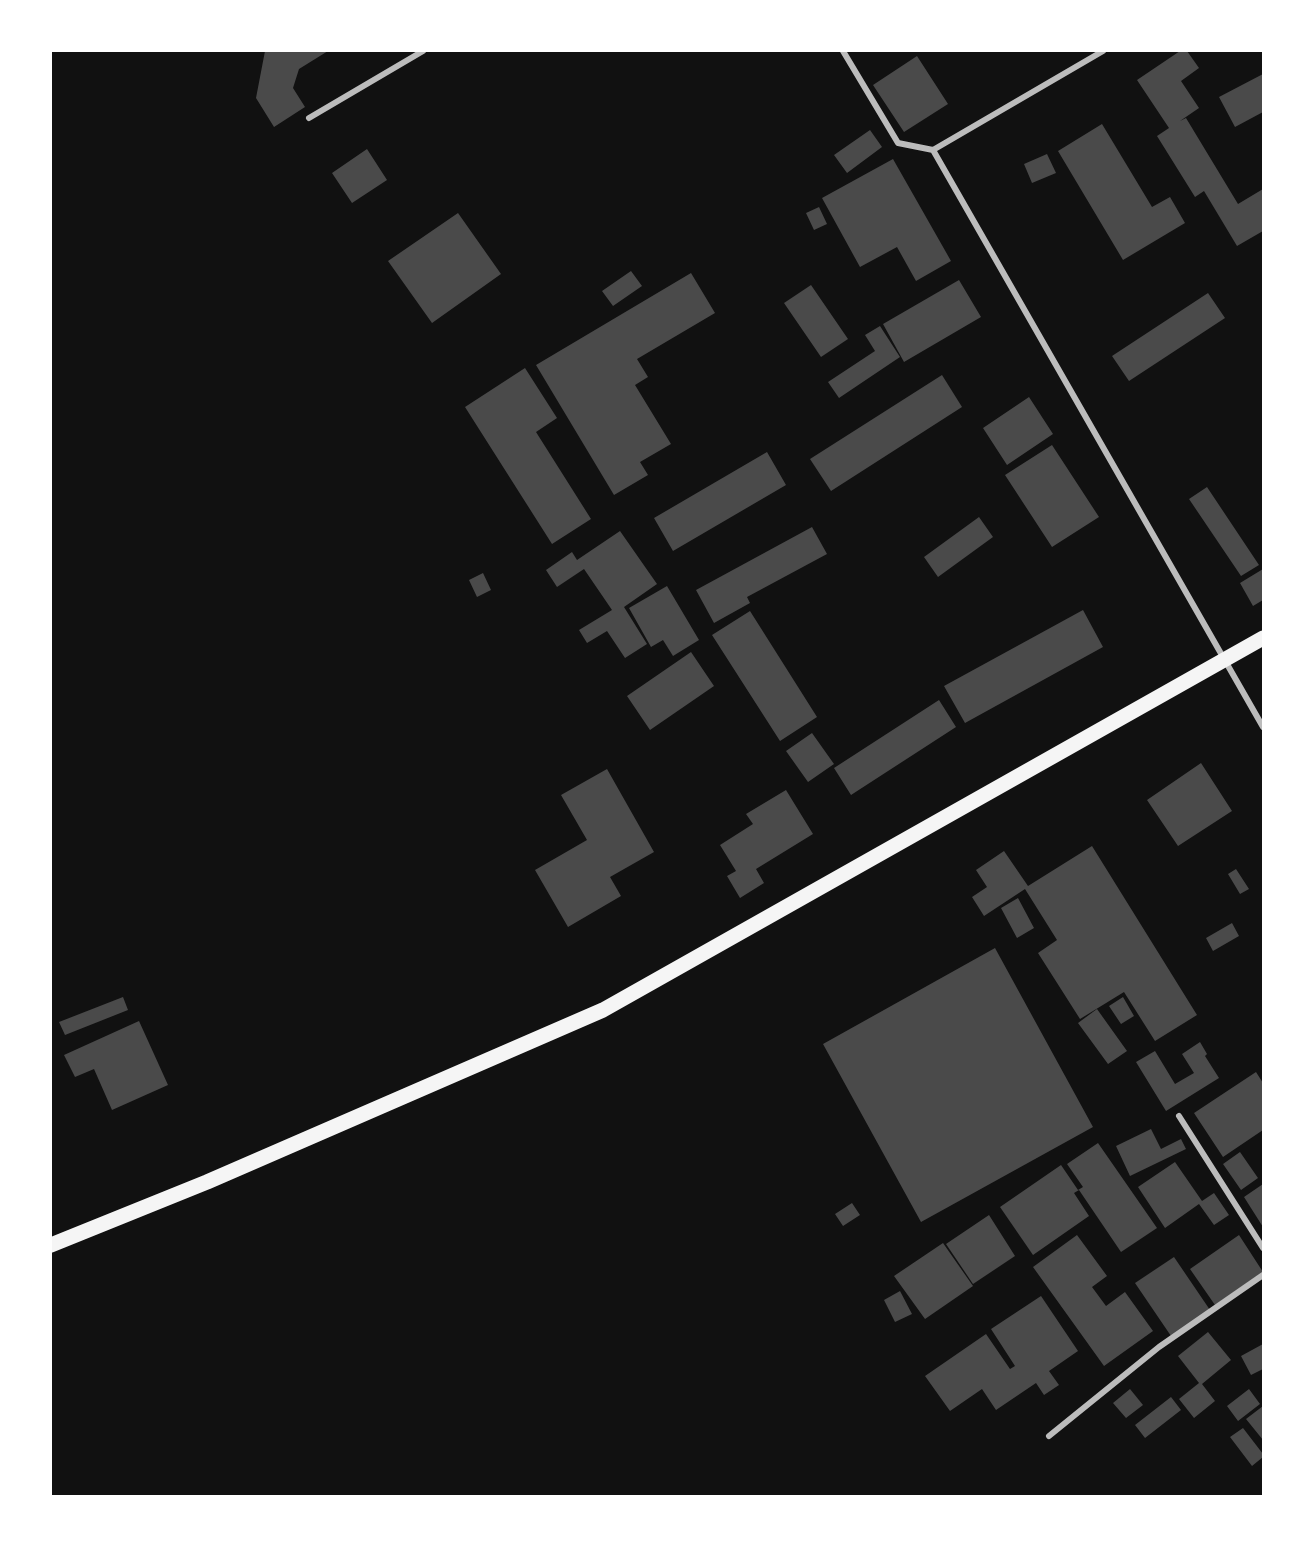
<!DOCTYPE html>
<style>
body{margin:0}
#map{position:relative;width:1314px;height:1547px;overflow:hidden;background:#111;font-family:Mulish,sans-serif}
canvas{display:block}
.frame{position:absolute;inset:0;border:52px solid #fff;pointer-events:none}
</style>
<div id="map">
<canvas width="1314" height="1547"></canvas>
<div class="frame"></div>
</div>
<script>
const c = document.querySelector('canvas').getContext('2d');
c.lineJoin = 'round';
function fillPath(path, color) { c.fillStyle = color; c.fill(path, 'evenodd'); }
const toPath = rows => new Path2D(rows.map(r => 'M' + r).join(''));
function trace(path, color, width, dash) { c.strokeStyle = color; c.lineWidth = width; c.lineCap = dash ? 'butt' : 'round'; c.setLineDash(dash || []); c.stroke(path); }
fillPath(toPath([
 [265,51,328,51,299,69,293,88,305,107,274,127,256,98],
 [1180,51,1187,51,1199,68,1181,81,1199,108,1180,121,1186,118,1238,204,1263,189,1263,231,1237,246,1204,191,1195,197,1157,136,1169,128,1137,80],
 [917,56,948,104,904,132,873,85],
 [1263,74,1263,112,1235,127,1219,97],
 [1102,124,1152,207,1170,197,1185,223,1123,260,1058,151],
 [870,130,882,147,847,173,834,155],
 [367,149,387,180,352,203,332,173],
 [1047,154,1056,173,1032,183,1024,164],
 [893,159,951,261,916,281,897,247,860,267,822,198],
 [819,207,827,224,814,230,806,213],
 [458,213,501,274,432,323,388,261],
 [631,271,642,286,613,306,602,291],
 [691,273,715,313,637,359,648,377,635,385,671,444,640,462,648,475,614,495,536,365],
 [959,280,981,317,904,362,883,324],
 [811,285,848,339,821,357,784,303],
 [1208,293,1225,318,1129,381,1112,356],
 [880,326,900,357,839,398,828,382,875,351,865,335],
 [525,368,557,418,536,432,591,519,552,544,465,407],
 [942,375,962,407,831,491,810,459],
 [1029,397,1053,434,1007,465,983,428],
 [1052,445,1099,517,1052,547,1005,475],
 [767,452,786,485,673,551,654,518],
 [1207,487,1259,565,1241,576,1189,499],
 [979,517,993,537,938,577,924,557],
 [812,527,827,554,747,597,750,603,714,623,696,590],
 [620,531,657,584,624,607,647,644,625,658,607,631,587,643,579,630,612,610,584,569,557,587,546,570,572,552,577,560],
 [1263,569,1263,600,1253,606,1240,583],
 [483,573,491,590,477,597,469,580],
 [667,586,699,640,673,656,663,640,651,647,629,608],
 [1083,610,1103,647,965,723,944,686],
 [750,611,817,717,780,741,712,635],
 [691,652,714,686,650,730,627,696],
 [939,700,956,727,851,795,834,768],
 [812,733,834,764,808,782,786,751],
 [1201,763,1232,811,1178,846,1147,800],
 [607,769,654,852,610,877,621,896,568,927,535,870,587,840,561,795],
 [786,790,813,834,756,869,764,883,740,898,727,876,736,871,720,845,753,824,746,814],
 [1092,846,1197,1015,1155,1041,1124,992,1080,1019,1038,953,1057,940,1025,889,984,916,972,897,987,887,976,870,1004,851,1028,886],
 [1236,869,1249,889,1240,894,1228,874],
 [1018,898,1034,928,1017,938,1001,908],
 [1232,923,1239,936,1213,951,1206,938],
 [995,948,1093,1127,921,1222,823,1044],
 [123,997,128,1010,65,1035,59,1022],
 [1123,997,1134,1016,1121,1024,1109,1006],
 [1097,1009,1127,1051,1108,1064,1078,1023],
 [139,1021,168,1085,112,1110,94,1069,75,1077,64,1055],
 [1200,1042,1207,1054,1205,1056,1219,1078,1166,1111,1136,1062,1155,1051,1175,1084,1194,1073,1182,1054],
 [1256,1072,1263,1083,1263,1130,1223,1157,1194,1113],
 [1151,1129,1161,1149,1181,1139,1186,1149,1130,1176,1116,1146],
 [1098,1143,1157,1228,1121,1252,1079,1190,1074,1193,1089,1216,1033,1255,1000,1207,1061,1165,1078,1190,1083,1187,1067,1164],
 [1240,1152,1258,1178,1241,1190,1223,1164],
 [1175,1162,1202,1201,1214,1193,1229,1215,1214,1225,1199,1204,1165,1228,1138,1187],
 [1263,1184,1263,1227,1244,1197],
 [852,1203,860,1215,843,1226,835,1214],
 [989,1215,1015,1256,973,1284,946,1244],
 [1077,1235,1107,1276,1092,1287,1106,1306,1125,1292,1153,1331,1104,1366,1033,1267],
 [1239,1235,1263,1272,1215,1305,1190,1269],
 [943,1243,973,1286,925,1319,894,1276],
 [1174,1257,1210,1310,1171,1336,1135,1283],
 [900,1291,912,1314,895,1322,884,1300],
 [1041,1296,1078,1351,1049,1371,1059,1385,1044,1395,1036,1383,996,1410,982,1389,950,1411,925,1376,986,1334,1010,1369,1015,1366,991,1329],
 [1208,1332,1231,1360,1202,1384,1215,1401,1194,1418,1179,1399,1199,1383,1178,1356],
 [1263,1344,1263,1369,1251,1375,1241,1356],
 [1130,1389,1143,1405,1126,1418,1113,1403],
 [1249,1389,1260,1404,1238,1421,1227,1406],
 [1171,1397,1181,1410,1145,1438,1135,1425],
 [1263,1406,1263,1440,1246,1419],
 [1243,1428,1263,1454,1263,1457,1252,1466,1230,1437]
]), '#4a4a4a');
trace(toPath([
 [843,51,898,143,933,150],
 [1103,51,933,150,1263,727],
 [309,118,423,51],
 [1179,1116,1263,1248],
 [1049,1436,1159,1347,1263,1275]
]), '#bcbcbc', 6);
trace(toPath([
 [51,1245,207,1182,603,1010,1263,638]
]), '#f5f5f5', 15);
</script>
